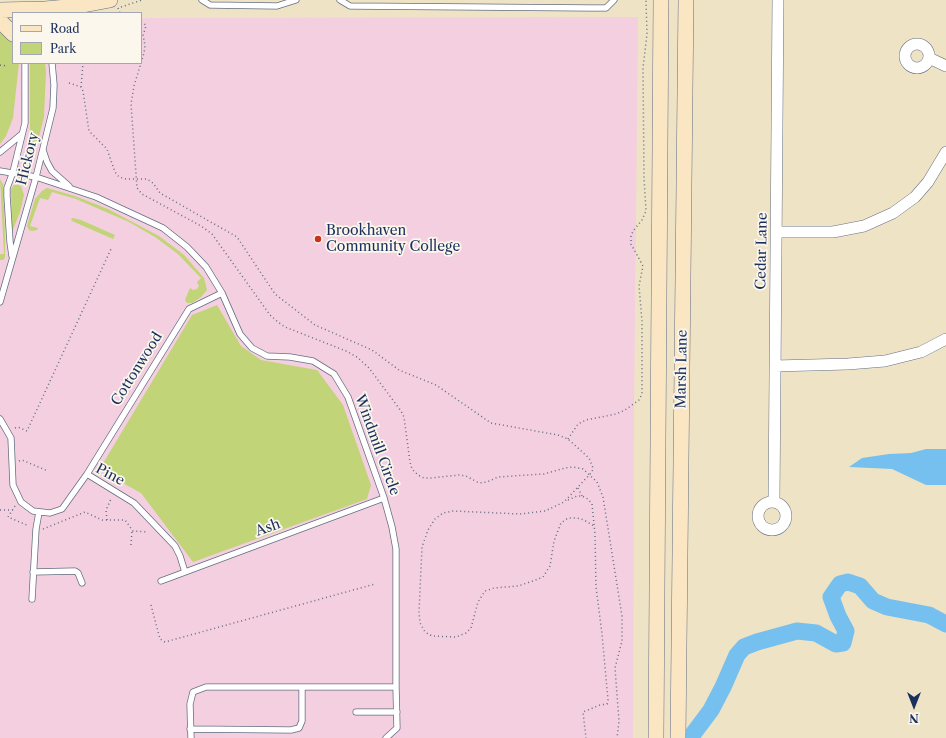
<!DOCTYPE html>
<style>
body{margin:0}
#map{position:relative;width:946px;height:738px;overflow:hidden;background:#efe3c5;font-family:"Libre Caslon Text",serif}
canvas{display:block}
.legend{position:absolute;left:12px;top:12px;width:130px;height:52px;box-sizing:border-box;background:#fbf7ec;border:1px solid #a1a7b3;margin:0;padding:5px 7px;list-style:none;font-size:12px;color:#1b2f5e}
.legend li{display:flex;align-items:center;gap:8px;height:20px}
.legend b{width:20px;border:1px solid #a1a7b3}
.north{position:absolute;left:894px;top:686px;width:40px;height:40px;-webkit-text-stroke:3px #fbf7ec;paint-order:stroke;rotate:180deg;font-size:11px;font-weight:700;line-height:16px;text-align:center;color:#1b2f5e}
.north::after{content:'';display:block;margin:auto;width:14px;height:18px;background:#1b2f5e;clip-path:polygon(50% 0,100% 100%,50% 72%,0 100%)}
</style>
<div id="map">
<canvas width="946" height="738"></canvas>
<ul class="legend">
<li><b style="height:5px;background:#fbe6c4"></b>Road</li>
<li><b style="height:11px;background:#c1d477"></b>Park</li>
</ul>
<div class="north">N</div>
</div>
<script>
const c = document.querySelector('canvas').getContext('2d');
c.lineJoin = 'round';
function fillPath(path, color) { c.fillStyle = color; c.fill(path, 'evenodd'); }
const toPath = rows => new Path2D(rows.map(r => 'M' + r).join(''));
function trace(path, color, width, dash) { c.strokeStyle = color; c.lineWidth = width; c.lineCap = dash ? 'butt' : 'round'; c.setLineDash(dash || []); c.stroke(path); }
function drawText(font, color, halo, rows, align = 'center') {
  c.font = font + ' "Libre Caslon Text",serif'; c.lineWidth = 3.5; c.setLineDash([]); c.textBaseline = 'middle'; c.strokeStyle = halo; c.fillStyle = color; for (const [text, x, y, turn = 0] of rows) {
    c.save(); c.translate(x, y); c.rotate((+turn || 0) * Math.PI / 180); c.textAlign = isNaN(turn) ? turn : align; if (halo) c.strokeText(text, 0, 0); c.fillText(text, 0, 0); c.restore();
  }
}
fillPath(toPath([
 [638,17,634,414,633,738,0,738,0,19,13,19,13,63,141,63,141,18]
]), '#f3cfe0');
fillPath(toPath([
 [0,28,10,32,13,42,13,63,19,63,13,118,6,136,0,144],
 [30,63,45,63,46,72,44,117,32,164,25,162,30,144],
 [0,179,3,184,5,234,5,258,3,260,0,260,0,254,4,254],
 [15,184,21,186,24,195,20,212,12,232,11,189],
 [47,188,75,196,108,209,159,236,184,255,204,278,207,290,201,297,192,303,187,303,185,300,190,288,193,290,197,289,199,286,197,282,201,278,178,254,155,237,129,222,76,199,52,192,48,200,40,198,30,226,38,228,37,230,32,231,29,230,27,226,35,199,42,191],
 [73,218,81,220,115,235,113,239,72,221,71,219],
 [217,305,241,346,261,360,317,370,343,405,371,485,367,499,193,562,141,493,99,470,192,315]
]), '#c1d477');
fillPath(toPath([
 [926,449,946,449,946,485,926,485,892,469,849,467,862,458,889,454,911,453]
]), '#76c0ef');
trace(toPath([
 [690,738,711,710,723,687,737,655,744,647,757,642,797,631,816,633,836,644,843,643,846,631,838,616,831,597,840,584,848,582,860,586,873,601,887,607,929,615,946,624]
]), '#76c0ef', 17);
const lane = toPath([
 [202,0,210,5,277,6,296,0],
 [340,0,350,6,591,8,606,8,614,0],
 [43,150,47,162,52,171,69,186],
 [0,152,22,134],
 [0,171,36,177,96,197,163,228,187,247,206,267,222,293,240,334,252,348,267,356,290,357,313,361,334,374,348,397,384,498,392,527,396,549,396,687,206,687,193,692,190,704,191,738],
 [12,256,10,242,7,196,7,188,13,172,25,123,25,63],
 [0,302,36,177,53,108,54,85,52,63],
 [0,419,11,438,13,485,21,502,33,511,50,513,62,509,87,474,134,503,175,546,180,556,185,572],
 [87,474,189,309,222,293],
 [33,572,75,571,78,573,82,583],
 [161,581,384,498],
 [32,599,36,529,39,512],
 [356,712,397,712],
 [190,729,291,730,299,728,302,721,302,687],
 [386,738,397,728,396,687]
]);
const street = toPath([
 '905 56a12 12 0 1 1 24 0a12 12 0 1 1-24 0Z',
 [929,58,946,66],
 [777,232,833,232,864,226,893,213,915,197,928,182,946,152],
 [775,366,848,364,885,361,921,352,946,339],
 [774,501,778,0],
 '758 516a14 14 0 1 1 28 0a14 14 0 1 1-28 0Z'
]);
const secondary = toPath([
 [0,10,45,9,78,6,110,0],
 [0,21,13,34],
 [656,738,661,0],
 [678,738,686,0]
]);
trace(lane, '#656e82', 7);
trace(street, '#656e82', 12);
trace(secondary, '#656e82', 16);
trace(toPath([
 [121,7,142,0],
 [118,8,120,13],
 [141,22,146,25,145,30,143,34,145,46,144,53,134,86,131,104,137,188,142,194,201,226,212,234,270,315,278,322,285,327,346,351,357,357,369,368,401,411,404,417,410,462,412,469,418,475,424,478,431,478,459,475,466,476,479,483,487,482,498,477,544,474,565,468,573,467,583,469,597,482,603,497,622,616,622,641,615,668,619,721,617,738],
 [0,65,7,66],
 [69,83,81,87,83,91,89,131,107,149,115,172,119,177,126,179,147,179,153,183,160,193,237,237,275,294,315,325,372,350,399,370,436,385,491,423,558,435,568,439,589,458,593,468,592,472,564,502,545,511,520,514,453,511,443,513,435,519,428,530,422,547,419,612,420,623,425,632,432,636,456,637,466,633,471,628,478,602,485,591,494,588,518,586,533,581,543,577,550,566,554,541,561,523,568,518,577,518,584,520,594,526],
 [81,87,83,63],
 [15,428,18,427,27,431,111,249],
 [568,439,578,424,586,420,616,414,625,410,639,400,642,394,642,321,639,286,643,266,631,244,631,236,633,231,642,220,646,211,644,178,643,68,647,34,646,0],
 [19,461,22,460,48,471],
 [578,488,582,496],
 [568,500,577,496,582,496,588,499,592,504,595,534,596,587,602,634,608,700,607,704,600,705,583,712,586,738],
 [15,506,8,517,29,526],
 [0,510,13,510],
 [107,520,106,510,111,499],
 [43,529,85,512,102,520,125,520,133,531,148,532],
 [131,545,132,531,133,531],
 [151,605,160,639,165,642,375,584]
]), '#656e82', 1.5, [1, 3]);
trace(lane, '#fff', 5.5);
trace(street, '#fff', 11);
trace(secondary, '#fbe6c4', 15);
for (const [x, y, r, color] of [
 [318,239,4,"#c8321e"]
]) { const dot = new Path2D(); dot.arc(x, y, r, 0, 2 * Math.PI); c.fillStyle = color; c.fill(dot); trace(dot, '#fbf7ec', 1.5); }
drawText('14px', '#1b2f5e', '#fbf7ec', [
 ["Hickory",28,159,-76],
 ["Cedar Lane",762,251,-89],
 ["Cottonwood",137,369,-58],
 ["Marsh Lane",682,369,-89],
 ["Windmill Circle",377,445,70],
 ["Pine",110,475,28],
 ["Ash",268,528,-20]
]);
drawText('14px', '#1b2f5e', '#fbf7ec', [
 ["Brookhaven",326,231],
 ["Community College",326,247]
], 'left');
</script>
